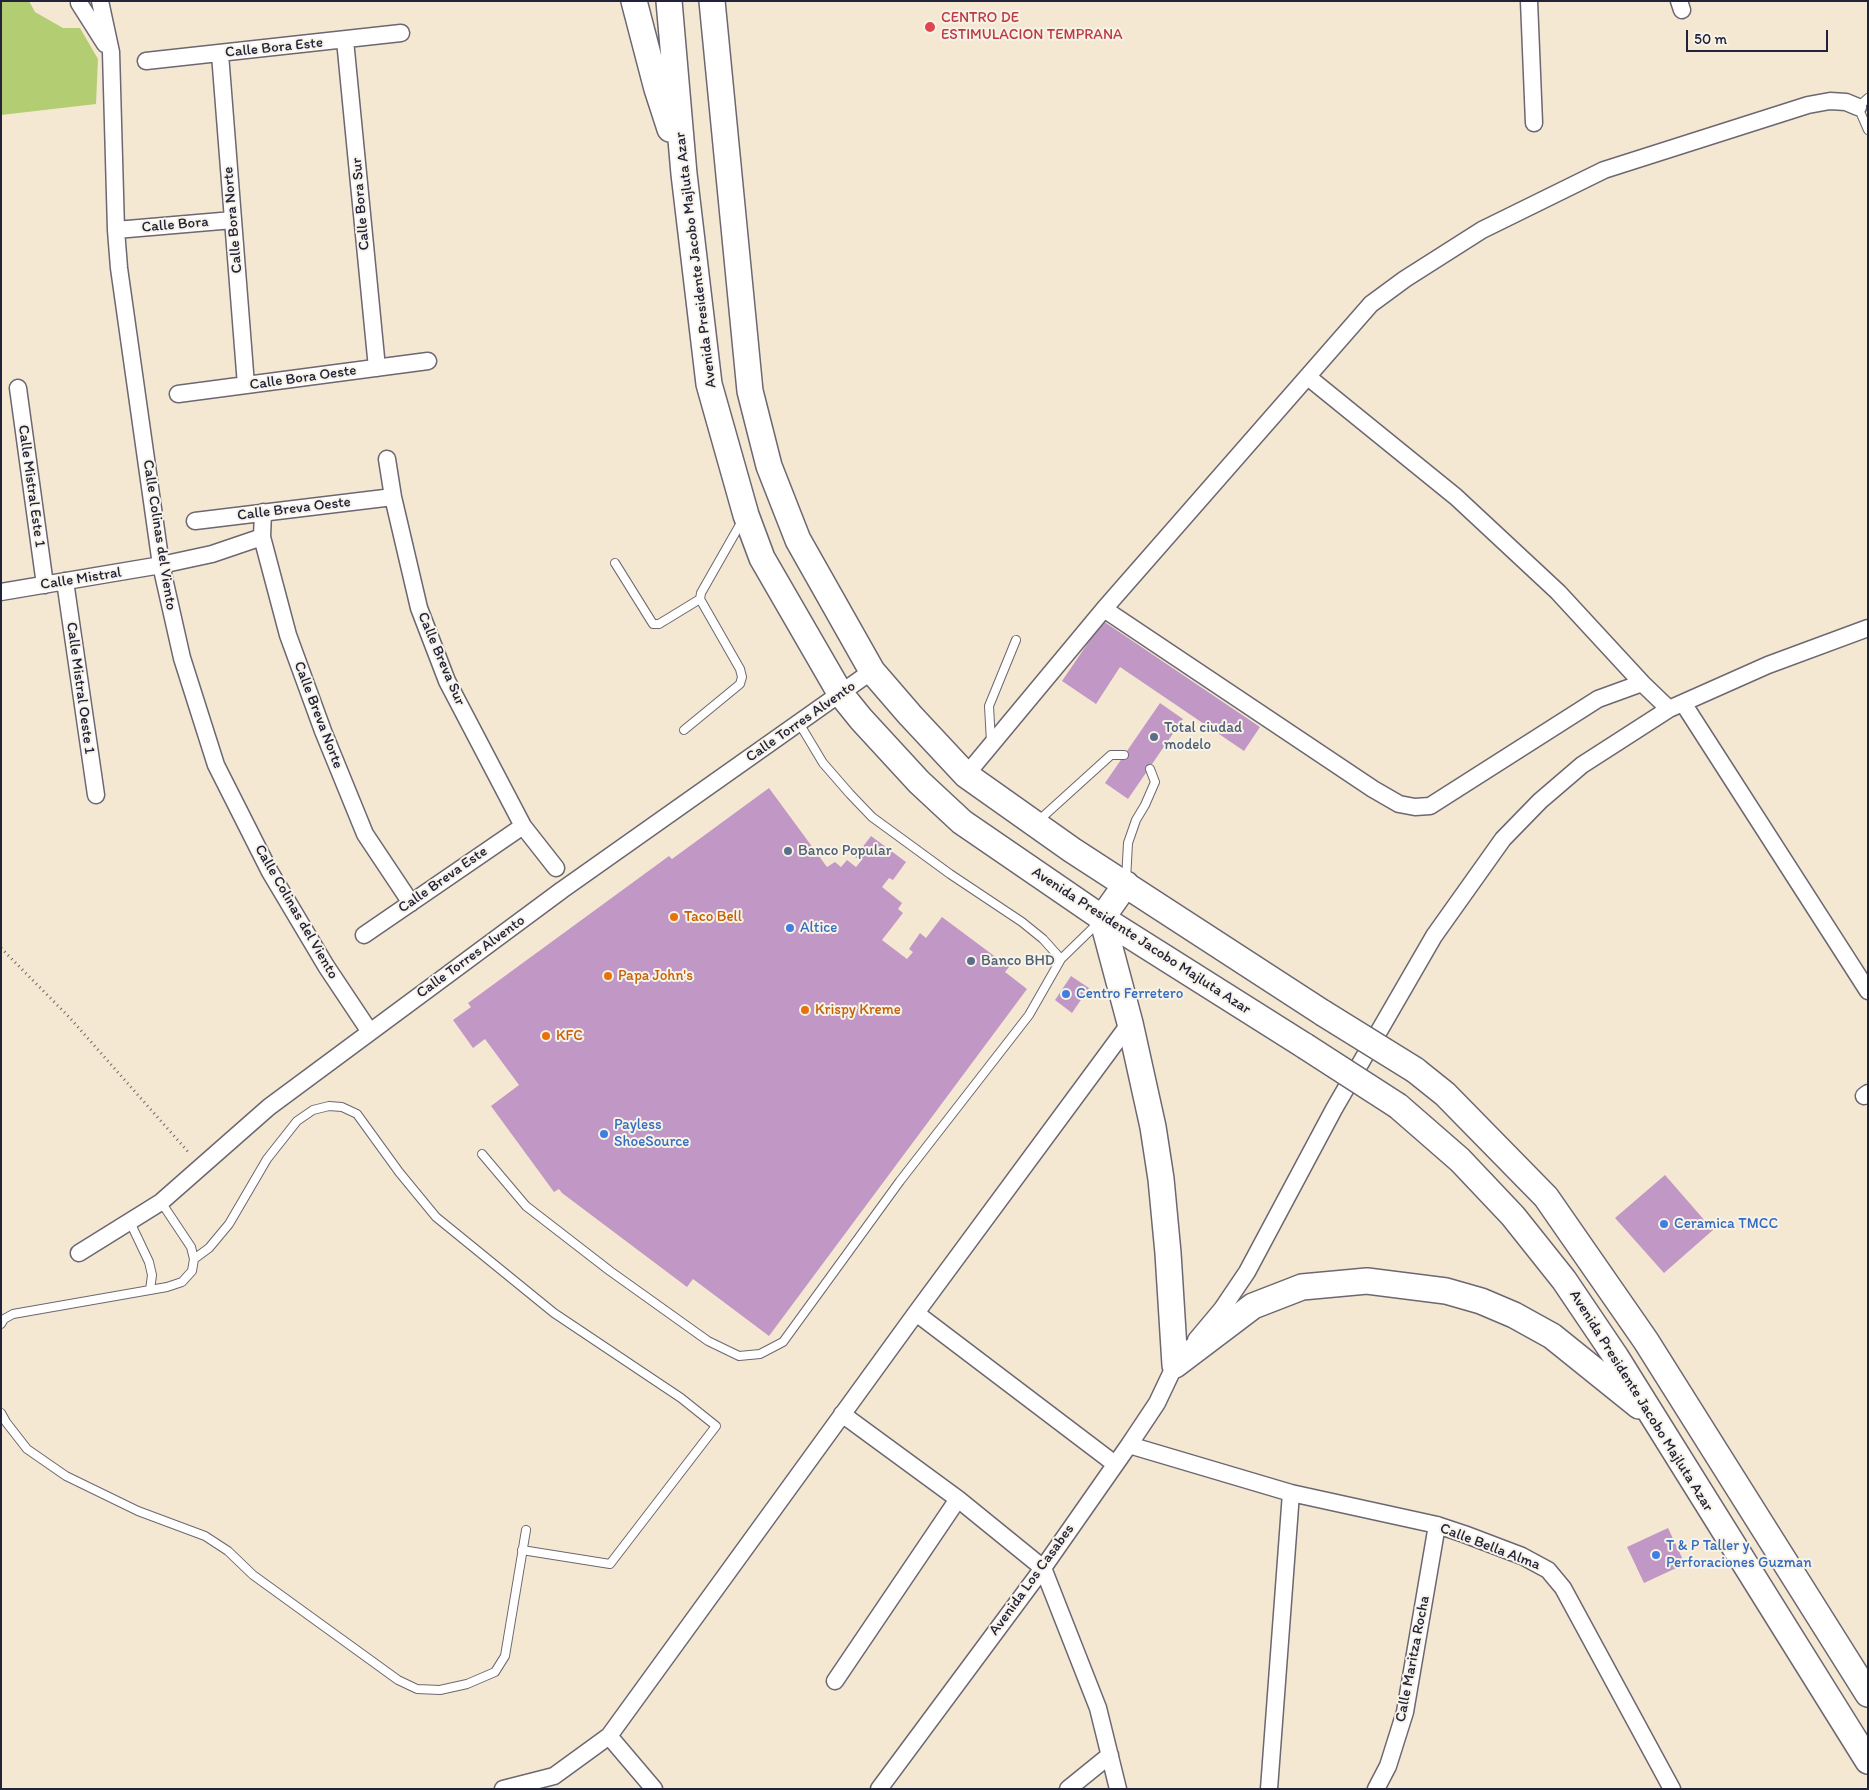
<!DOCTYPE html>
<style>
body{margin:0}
#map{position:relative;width:1869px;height:1790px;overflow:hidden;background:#f5e8d3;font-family:Itim,sans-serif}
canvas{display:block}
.frame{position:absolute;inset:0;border:2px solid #22223b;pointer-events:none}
.scale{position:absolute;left:1686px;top:30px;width:142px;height:22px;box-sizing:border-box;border:2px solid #22223b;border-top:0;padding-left:6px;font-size:15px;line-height:18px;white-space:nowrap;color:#22223b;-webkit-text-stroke:4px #f7f3e8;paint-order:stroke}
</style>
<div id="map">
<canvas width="1869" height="1790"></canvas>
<div class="frame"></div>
<div class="scale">50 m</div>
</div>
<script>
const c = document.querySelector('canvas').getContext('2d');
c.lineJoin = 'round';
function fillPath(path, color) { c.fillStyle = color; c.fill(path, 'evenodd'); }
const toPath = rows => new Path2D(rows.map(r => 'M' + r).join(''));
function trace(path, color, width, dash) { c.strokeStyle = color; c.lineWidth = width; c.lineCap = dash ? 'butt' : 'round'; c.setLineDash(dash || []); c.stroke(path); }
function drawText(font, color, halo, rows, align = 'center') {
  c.font = font + ' Itim,sans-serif'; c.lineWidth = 4; c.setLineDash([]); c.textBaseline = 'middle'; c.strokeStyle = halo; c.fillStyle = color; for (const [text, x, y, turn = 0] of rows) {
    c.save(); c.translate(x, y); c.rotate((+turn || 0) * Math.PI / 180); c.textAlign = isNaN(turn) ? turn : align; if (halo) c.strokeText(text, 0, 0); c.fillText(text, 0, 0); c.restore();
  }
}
fillPath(toPath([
 [1,1,29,1,35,12,63,28,80,28,98,59,96,104,1,115]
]), '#b3cd72');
fillPath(toPath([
 [1103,621,1260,727,1244,751,1120,667,1096,704,1062,681],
 [1160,703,1183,719,1128,799,1105,783],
 [769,788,827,867,835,862,841,867,847,860,856,867,861,861,855,857,871,836,906,862,893,880,889,878,882,887,902,903,898,909,903,913,882,940,907,959,913,952,909,949,920,933,926,938,942,917,1009,967,1005,972,1027,989,769,1336,693,1279,687,1287,562,1193,559,1189,554,1192,491,1106,519,1085,485,1039,473,1048,453,1020,471,1007,468,1003,669,856,672,859],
 [1071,976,1089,988,1072,1013,1055,1000],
 [1665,1175,1713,1230,1664,1273,1615,1218],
 [1668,1528,1685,1564,1644,1583,1627,1547]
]), '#c197c5');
const lane = toPath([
 [1868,98,1858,107,1868,130],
 [615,563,653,624,659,624,700,599],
 [799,723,823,763,850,794,872,817,950,874,1022,922,1043,939,1061,959],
 [684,730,740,684,742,677,740,669,700,599,701,593,742,521],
 [991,742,989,706,1016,640],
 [1037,822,1111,755,1124,755],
 [1126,880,1128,843,1136,820,1145,805,1155,782,1150,769],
 [482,1154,526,1206,610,1271,708,1341,739,1356,760,1354,783,1342,900,1181,1029,1015,1061,959,1099,922],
 [130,1222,149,1262,152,1275,150,1290],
 [194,1259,209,1248,229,1224,267,1159,297,1121,313,1110,329,1106,342,1107,357,1114,399,1172,436,1217,554,1313,681,1398,716,1426,610,1564,522,1550],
 [1,1324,4,1319,13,1314,167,1287,182,1282,192,1271,194,1259,191,1247,161,1202],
 [1,1413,6,1422,27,1449,66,1476,138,1511,205,1536,228,1551,253,1575,398,1680,417,1689,440,1690,467,1684,495,1672,505,1656,526,1530]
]);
const street = toPath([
 [100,1,111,52,116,230,119,268,161,565,182,658,216,765,270,872,326,966,370,1032],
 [1529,1,1534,123],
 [1679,1,1682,10],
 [79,3,105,44],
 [345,40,377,368],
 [220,54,246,385],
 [146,61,401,33],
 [116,230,233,220],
 [1308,377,1456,497,1558,592,1642,683],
 [18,388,45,585],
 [178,394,428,361],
 [387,459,393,497,419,608,447,681,523,826,556,868],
 [263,512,262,537,288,635,323,731,365,834,411,903],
 [195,521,393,497],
 [65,581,96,795],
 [1,592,161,565,212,554,262,537],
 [1104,609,1373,789,1399,804,1415,807,1430,806,1598,699,1642,683,1669,709],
 [1683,703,1868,991],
 [966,775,1104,609,1371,304,1405,279,1482,230,1604,170,1808,105,1830,101,1846,102,1858,107],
 [364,935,523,826],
 [1864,1096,1868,1093],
 [79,1253,161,1202,269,1107,562,890,872,671],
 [916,1313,1115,1464],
 [1196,1340,1222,1309,1247,1272,1334,1109,1434,936,1503,839,1540,801,1582,765,1669,709,1768,665,1868,628],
 [842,1414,958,1499,1043,1568,1098,1708,1118,1789],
 [1129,1445,1291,1493,1437,1525,1464,1534,1522,1556,1548,1570,1563,1588,1672,1789],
 [835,1681,958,1499],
 [609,1736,654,1789],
 [503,1789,554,1776,609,1736,916,1313,1130,1023],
 [879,1789,1043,1568,1129,1445,1157,1403,1175,1365,1180,1359],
 [1068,1789,1110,1755],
 [1269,1789,1291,1493],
 [1376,1789,1388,1766,1405,1712,1437,1525]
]);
const primary = toPath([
 [634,1,657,89,670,129],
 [669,1,684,174,709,384,746,515,762,558,840,693,861,719,919,782,962,822,1102,918,1305,1046],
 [712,1,750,391,769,466,798,540,872,671,910,715,966,775,1072,850,1323,1013],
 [1126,884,1102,918,1130,1023,1153,1127,1161,1179,1168,1253,1175,1365],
 [1415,1070,1445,1094,1546,1197,1646,1341,1868,1694],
 [1398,1106,1460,1160,1513,1216,1564,1280,1616,1357,1868,1761],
 [1175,1365,1253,1306,1302,1287,1367,1281,1446,1291,1481,1301,1514,1315,1552,1336,1639,1406]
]);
trace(lane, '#6c6770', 10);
trace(street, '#6c6770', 19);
trace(primary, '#6c6770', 28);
trace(toPath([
 [1,948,69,1017,190,1154]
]), '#6c6770', 3, [1, 4]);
trace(lane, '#fff', 8);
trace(street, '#fff', 16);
trace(primary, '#fff', 25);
const primaryBridge = toPath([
 [1323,1013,1415,1070],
 [1305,1046,1398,1106]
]);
trace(primaryBridge, '#6c6770', 28, []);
trace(primaryBridge, '#fff', 25);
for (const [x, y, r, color] of [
 [930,27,6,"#e0444e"],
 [1154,737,5,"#5c6f8a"],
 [788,851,5,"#5c6f8a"],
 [674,917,5,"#e8710a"],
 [790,928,5,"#3f7fe0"],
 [971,961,5,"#5c6f8a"],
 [608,976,5,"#e8710a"],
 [1066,994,5,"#3f7fe0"],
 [805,1010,5,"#e8710a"],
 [546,1036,5,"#e8710a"],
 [604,1134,5,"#3f7fe0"],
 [1664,1224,5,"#3f7fe0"],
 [1656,1555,5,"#3f7fe0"]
]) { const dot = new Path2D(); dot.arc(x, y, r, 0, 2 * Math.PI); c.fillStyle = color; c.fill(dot); trace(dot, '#f7f3e8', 2); }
drawText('15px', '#be3a42', '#f7f3e8', [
 ["CENTRO DE",941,18],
 ["ESTIMULACION TEMPRANA",941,35]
], 'left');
drawText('15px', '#22223b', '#f7f3e8', [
 ["Calle Bora Este",274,48,-6],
 ["Calle Bora Sur",361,204,-95],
 ["Calle Bora Norte",233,220,-95],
 ["Calle Bora",175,225,-5],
 ["Avenida Presidente Jacobo Majluta Azar",696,260,-97],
 ["Calle Bora Oeste",303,378,-8],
 ["Calle Mistral Este 1",31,486,82],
 ["Calle Breva Oeste",294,509,-7],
 ["Calle Colinas del Viento",159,535,81],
 ["Calle Mistral",81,579,-9],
 ["Calle Breva Sur",441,659,67],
 ["Calle Mistral Oeste 1",80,688,82],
 ["Calle Breva Norte",318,715,69],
 ["Calle Torres Alvento",801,722,-35],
 ["Calle Breva Este",443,880,-35],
 ["Calle Colinas del Viento",296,912,60],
 ["Avenida Presidente Jacobo Majluta Azar",1141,941,33],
 ["Calle Torres Alvento",471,957,-36],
 ["Avenida Presidente Jacobo Majluta Azar",1641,1401,58],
 ["Calle Bella Alma",1490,1547,21],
 ["Avenida Los Casabes",1032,1580,-54],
 ["Calle Maritza Rocha",1413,1659,-79]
]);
drawText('15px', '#4e5e75', '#f7f3e8', [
 ["Total ciudad",1164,728],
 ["modelo",1164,745],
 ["Banco Popular",798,851],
 ["Banco BHD",981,961]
], 'left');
drawText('15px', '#c56008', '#f7f3e8', [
 ["Taco Bell",684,917],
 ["Papa John's",618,976],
 ["Krispy Kreme",815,1010],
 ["KFC",556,1036]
], 'left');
drawText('15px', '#366cbe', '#f7f3e8', [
 ["Altice",800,928],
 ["Centro Ferretero",1076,994],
 ["Payless",614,1125],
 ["ShoeSource",614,1142],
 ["Ceramica TMCC",1674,1224],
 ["T & P Taller y",1666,1546],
 ["Perforaciones Guzman",1666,1563]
], 'left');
</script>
